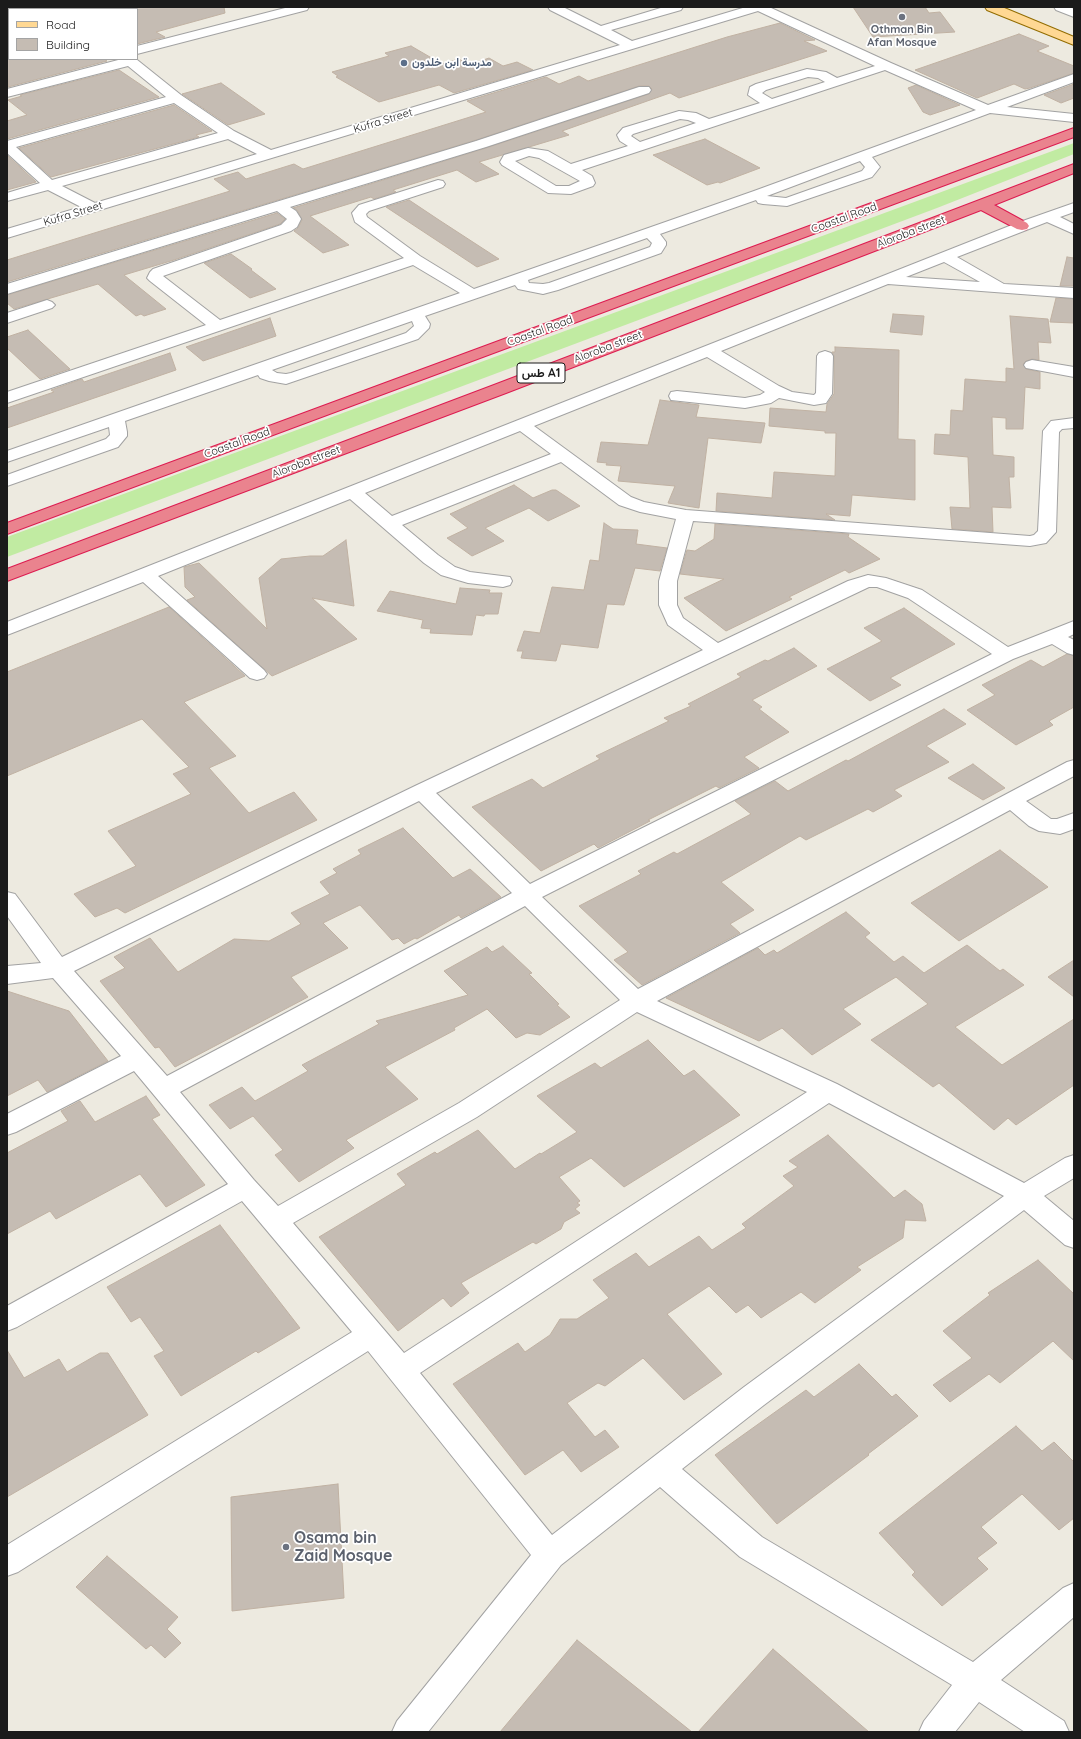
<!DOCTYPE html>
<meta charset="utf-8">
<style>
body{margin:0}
#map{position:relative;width:1081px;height:1739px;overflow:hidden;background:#edeae0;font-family:Quicksand,sans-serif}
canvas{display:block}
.frame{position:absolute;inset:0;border:8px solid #1b1b1b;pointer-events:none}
.legend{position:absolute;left:8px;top:8px;width:130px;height:52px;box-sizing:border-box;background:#fff;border:1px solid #a4a4a4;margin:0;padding:5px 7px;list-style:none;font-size:12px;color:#1b1b1b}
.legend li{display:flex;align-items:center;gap:8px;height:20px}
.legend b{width:20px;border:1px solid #a4a4a4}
</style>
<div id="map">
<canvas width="1081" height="1739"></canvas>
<div class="frame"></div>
<ul class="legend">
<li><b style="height:5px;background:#ffd893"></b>Road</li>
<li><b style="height:11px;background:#c5bcb3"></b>Building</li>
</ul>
</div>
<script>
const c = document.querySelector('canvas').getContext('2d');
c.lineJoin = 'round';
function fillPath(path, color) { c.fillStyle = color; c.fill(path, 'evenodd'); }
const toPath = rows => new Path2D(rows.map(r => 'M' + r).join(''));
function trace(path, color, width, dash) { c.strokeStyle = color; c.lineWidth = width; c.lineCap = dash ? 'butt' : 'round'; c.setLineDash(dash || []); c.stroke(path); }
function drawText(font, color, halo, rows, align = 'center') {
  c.font = font + ' Quicksand,Vazirmatn,sans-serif'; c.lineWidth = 3.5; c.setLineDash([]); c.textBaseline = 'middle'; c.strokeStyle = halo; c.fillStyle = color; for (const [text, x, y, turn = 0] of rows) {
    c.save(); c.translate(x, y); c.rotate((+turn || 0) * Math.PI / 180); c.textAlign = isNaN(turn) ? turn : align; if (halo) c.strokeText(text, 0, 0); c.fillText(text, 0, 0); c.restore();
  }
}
fillPath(toPath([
 [1074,143,1074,154,937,208,7,557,7,537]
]), '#c1eba2');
const building = toPath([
 [137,7,224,7,225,13,156,32,165,37,137,44,137,7],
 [853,7,925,7,929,13,940,12,955,32,873,37,853,7],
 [780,23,815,40,804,41,827,51,679,98,670,93,562,131,569,135,479,162,499,174,476,182,457,170,393,190,396,192,374,199,371,197,310,216,349,245,323,253,294,231,298,228,302,220,297,210,293,208,486,148,649,94,652,89,649,86,639,86,476,140,7,282,7,260,230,191,214,179,238,172,246,179,294,164,303,169,486,112,467,101,546,77,559,84,579,76,588,81,727,37,780,23],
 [1019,34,1049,46,1037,51,1074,66,1074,73,1030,88,1025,89,1014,84,977,98,915,70,1019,34],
 [411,46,442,64,459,59,469,65,489,58,503,66,517,62,533,70,454,93,439,85,379,102,336,77,338,76,332,72,389,56,385,53,411,46],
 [7,59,104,59,107,61,8,87,7,59],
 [119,70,159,97,7,139,7,121,27,115,8,100,22,96,20,95,119,70],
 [221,83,265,114,228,125,182,94,221,83],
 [1074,84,1074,98,1061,103,1044,95,1074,84],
 [916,85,960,105,930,115,923,112,908,88,916,85],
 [174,105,212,131,196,135,199,137,51,177,19,148,174,105],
 [705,139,760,168,720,183,718,182,707,185,653,155,705,139],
 [7,155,36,182,7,190,7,155],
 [409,200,439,220,499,259,477,267,386,207,409,200],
 [277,213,285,219,280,224,174,260,124,275,166,309,144,316,141,314,136,316,98,284,14,309,7,303,7,295,277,213],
 [231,254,252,269,251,270,276,289,250,298,204,263,231,254],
 [1067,257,1074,258,1074,286,1060,286,1067,257],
 [1056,298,1074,299,1074,323,1050,322,1056,298],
 [893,314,924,316,922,335,890,332,893,314],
 [1010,316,1048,319,1051,343,1038,342,1039,360,1032,359,1026,361,1023,364,1026,369,1040,372,1040,389,1025,387,1023,429,1006,429,1006,418,992,417,993,455,1014,457,1014,477,1009,477,1011,508,992,507,993,532,952,529,950,507,970,508,968,457,934,454,935,434,950,435,951,410,963,411,965,379,1006,382,1006,368,1014,369,1010,316],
 [270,318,276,336,203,361,186,347,270,318],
 [28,330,70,369,40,379,7,348,7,337,28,330],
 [835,347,899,350,898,439,915,440,915,500,852,495,850,516,826,514,835,520,716,511,717,493,772,498,774,472,835,476,836,433,825,433,825,431,769,426,770,408,826,412,827,404,834,394,834,356,832,352,835,352,835,347],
 [170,353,176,370,7,428,7,408,54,392,51,390,82,379,84,382,170,353],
 [660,400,699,405,696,417,765,423,761,443,708,438,699,508,668,503,675,486,618,481,621,466,606,465,607,463,597,462,601,442,648,445,660,400],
 [514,485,533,498,552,490,556,490,580,506,548,521,529,508,485,528,504,541,472,556,447,538,468,528,450,514,514,485],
 [604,523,613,529,638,530,636,544,667,548,660,571,635,568,624,605,607,604,598,648,561,644,556,661,521,658,523,651,517,651,524,631,540,633,552,587,584,590,590,560,599,561,604,523],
 [715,524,849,534,848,537,880,559,849,573,845,570,789,597,792,599,726,631,684,598,724,579,680,574,687,550,695,551,714,539,715,524],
 [346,540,354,606,312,598,357,639,272,676,187,600,195,597,185,587,184,567,199,563,267,629,259,578,281,559,310,556,323,556,346,540],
 [460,588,490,590,489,593,502,593,498,614,485,614,484,616,476,615,472,635,430,633,431,629,421,628,423,620,377,611,390,591,456,604,460,588],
 [169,607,245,676,184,702,236,756,209,768,249,813,294,792,317,820,125,913,117,908,95,917,74,894,136,866,108,831,191,794,173,774,189,767,142,719,7,776,7,672,169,607],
 [904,608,955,644,890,678,901,685,870,701,827,669,882,641,864,628,904,608],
 [794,648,817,666,752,700,762,707,759,709,789,732,744,757,759,768,719,788,716,786,648,820,650,821,598,848,594,844,541,871,472,807,532,779,543,788,600,759,596,756,669,721,664,718,691,706,688,704,741,677,737,674,765,660,768,661,794,648],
 [1067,654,1074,656,1074,707,1049,721,1053,725,1016,745,967,710,995,695,982,685,1031,660,1043,667,1067,654],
 [944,709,966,724,926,746,949,762,894,790,902,796,873,812,868,809,806,840,800,836,721,882,754,910,730,924,740,933,642,985,614,960,628,952,579,906,641,874,638,871,674,852,677,854,751,814,735,801,775,781,788,791,846,760,848,761,944,709],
 [973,764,1005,788,983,800,948,778,973,764],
 [403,828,453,878,470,869,501,897,461,918,459,915,417,939,415,938,404,944,398,938,392,940,360,905,323,923,348,948,291,977,308,997,175,1067,159,1047,155,1048,100,981,125,968,114,957,150,938,178,972,234,939,269,941,301,924,291,913,330,894,320,882,337,873,333,869,361,854,358,850,403,828],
 [1000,850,1048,887,959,941,911,903,1000,850],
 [846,912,870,933,865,937,894,962,903,956,924,973,967,945,1000,971,1003,969,1024,985,955,1027,1002,1065,1074,1019,1074,1085,1016,1125,1008,1118,994,1130,939,1083,933,1087,871,1040,928,1004,896,977,843,1009,861,1024,812,1055,782,1028,759,1041,666,998,758,948,765,955,774,950,777,953,846,912],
 [503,946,532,973,529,974,559,1004,557,1005,570,1017,540,1035,527,1033,516,1038,487,1009,454,1028,455,1030,385,1067,418,1099,346,1140,354,1148,299,1182,275,1155,283,1150,253,1116,230,1129,209,1105,242,1087,255,1101,308,1071,302,1065,379,1024,376,1021,468,995,444,971,487,947,492,952,503,946],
 [1074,960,1074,997,1048,977,1074,960],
 [7,991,69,1011,108,1061,47,1092,38,1080,7,1096,7,991],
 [648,1040,684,1076,694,1070,740,1115,624,1187,591,1158,559,1177,580,1201,577,1203,580,1205,575,1209,580,1213,564,1222,561,1229,536,1244,533,1242,461,1283,469,1293,451,1307,443,1298,398,1331,319,1237,406,1185,397,1174,435,1152,437,1154,478,1130,515,1169,540,1153,541,1154,577,1132,537,1096,595,1063,601,1068,648,1040],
 [146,1096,160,1115,152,1119,205,1185,166,1207,140,1174,56,1219,50,1211,7,1234,7,1153,68,1121,61,1111,80,1101,95,1122,146,1096],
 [828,1135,894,1198,905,1190,922,1204,926,1221,905,1220,903,1238,857,1267,861,1270,815,1303,801,1292,761,1318,748,1305,736,1313,709,1286,667,1314,722,1374,684,1400,643,1358,605,1386,598,1383,567,1403,595,1437,605,1430,619,1447,581,1472,563,1450,525,1475,453,1384,518,1343,525,1352,550,1335,560,1319,577,1319,609,1298,593,1280,636,1253,649,1267,699,1236,712,1250,746,1228,742,1224,794,1186,783,1176,798,1167,789,1161,828,1135],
 [220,1225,300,1328,258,1353,256,1351,181,1396,154,1356,164,1351,140,1317,131,1322,107,1287,220,1225],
 [1038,1260,1074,1294,1074,1361,1053,1341,1000,1383,989,1374,950,1402,933,1385,972,1358,943,1331,990,1295,988,1293,1038,1260],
 [7,1350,24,1378,59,1359,67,1372,100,1353,108,1353,148,1415,7,1497,7,1350],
 [859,1364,892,1397,896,1394,918,1416,868,1454,869,1455,777,1524,715,1455,806,1390,814,1397,859,1364],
 [1016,1426,1042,1451,1054,1442,1074,1462,1074,1518,1059,1530,1022,1494,981,1527,997,1543,977,1558,988,1569,942,1606,912,1575,915,1572,879,1533,1016,1426],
 [338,1484,344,1598,232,1611,231,1497,338,1484],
 [107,1556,178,1617,167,1629,181,1643,165,1658,151,1645,146,1649,76,1587,107,1556],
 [577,1640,692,1732,500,1732,577,1640],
 [773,1649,869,1732,698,1732,773,1649]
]);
fillPath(building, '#c5bcb3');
trace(building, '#c0b1a2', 1);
const minor = toPath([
 [39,7,54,7,55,9,40,9,39,7],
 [100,7,119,7,118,9,99,9,100,7],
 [289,7,309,7,307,10,137,54,137,46,289,7],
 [548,7,563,7,601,26,664,7,683,7,681,10,611,30,632,41,746,7,769,7,891,63,988,105,1074,74,1074,82,1007,107,1074,114,1074,122,990,113,872,157,880,167,872,177,787,206,763,204,758,203,756,200,660,234,666,242,666,245,661,253,558,290,543,294,518,289,515,285,425,316,430,324,429,328,418,339,286,384,269,381,260,378,258,375,125,421,127,432,127,436,118,447,7,486,7,475,106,439,110,435,109,427,7,462,7,451,460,293,413,265,7,403,7,392,206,325,150,281,147,278,150,272,153,269,281,225,287,219,277,211,7,294,7,284,476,141,639,87,649,87,651,90,649,93,486,147,290,207,296,211,301,219,297,227,291,231,163,276,220,320,404,258,355,222,352,213,359,205,438,180,443,181,445,184,443,187,369,211,366,214,367,217,420,256,474,289,754,191,976,110,885,70,582,170,592,176,595,183,593,186,571,194,548,193,502,165,500,162,504,155,528,148,548,151,571,164,628,146,620,141,617,135,623,128,679,111,696,113,709,119,760,103,748,95,750,87,756,84,807,69,826,72,837,78,875,66,758,11,7,238,7,229,81,207,48,190,7,201,7,193,40,183,7,153,7,141,166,97,128,66,7,97,7,89,122,59,136,59,181,95,234,131,271,150,620,45,550,10,548,7],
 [808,77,818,78,825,82,772,99,762,93,766,90,808,77],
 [174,103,218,133,52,180,16,147,174,103],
 [680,119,688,120,696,123,640,142,631,136,633,134,680,119],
 [228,139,257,154,95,203,62,186,228,139],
 [529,156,539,158,580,181,569,186,556,186,515,161,529,156],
 [860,161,865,167,862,171,786,198,767,196,860,161],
 [647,238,652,243,650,247,549,283,543,284,529,283,528,280,647,238],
 [412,321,414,326,406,333,291,373,286,374,277,373,272,370,412,321],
 [1054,7,1070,7,1074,9,1074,17,1056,10,1054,7],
 [9,44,9,52,7,53,7,45,9,44],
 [1074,203,1074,212,1060,217,1074,224,1074,234,1047,222,957,257,1004,284,1074,288,1074,298,888,284,721,351,779,386,792,392,814,395,816,393,817,356,819,353,825,351,831,353,833,356,832,394,826,403,814,405,779,398,771,403,745,408,671,400,669,396,671,392,677,391,745,398,760,395,765,392,707,357,534,426,631,497,644,502,686,510,1030,536,1034,535,1038,531,1043,431,1051,421,1074,418,1074,428,1062,429,1059,432,1056,532,1046,543,1030,546,693,521,677,581,677,605,683,618,718,643,848,581,868,575,886,578,922,590,1008,647,1074,621,1074,634,1068,637,1074,640,1074,655,1067,653,1052,644,1013,659,542,897,638,989,1067,762,1074,760,1074,776,1026,801,1051,819,1057,819,1074,813,1074,829,1060,834,1039,831,1029,826,1010,810,657,1001,837,1084,1024,1183,1065,1158,1074,1155,1074,1178,1044,1196,1074,1221,1074,1248,1065,1245,1024,1210,764,1405,682,1469,762,1537,973,1662,1063,1588,1074,1583,1074,1617,1001,1680,1064,1721,1069,1732,1025,1732,979,1702,955,1732,919,1732,924,1721,952,1685,740,1557,660,1487,561,1565,428,1732,392,1732,397,1721,531,1555,368,1351,18,1572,7,1576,7,1545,352,1332,242,1201,17,1327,7,1331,7,1306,228,1184,134,1071,16,1132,7,1135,7,1114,121,1056,53,978,7,984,7,966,41,963,7,916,7,892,15,894,62,957,415,786,703,650,668,625,659,605,659,581,676,519,640,512,619,505,561,462,402,525,438,555,455,567,470,572,510,577,512,581,510,585,503,587,468,583,441,575,424,563,350,499,158,576,264,670,267,674,264,678,257,680,250,678,143,582,7,635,7,622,1017,223,1074,203],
 [944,262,980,282,906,277,944,262],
 [520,431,551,454,392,516,365,493,520,431],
 [869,587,877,587,908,598,992,654,530,884,436,793,869,587],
 [419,801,512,893,167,1076,74,971,419,801],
 [525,906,620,1000,459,1103,278,1206,254,1180,180,1092,525,906],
 [637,1012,807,1092,404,1353,293,1223,477,1117,637,1012],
 [829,1103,1004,1196,744,1387,552,1535,420,1373,829,1103],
 [47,300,52,302,55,305,52,308,7,323,7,313,47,300],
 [1032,360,1074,367,1074,377,1026,368,1024,365,1026,362,1032,360]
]);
const major = toPath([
 [985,7,1002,7,1074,37,1074,45,987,10,985,7]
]);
const highway = toPath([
 [1074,128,1074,137,7,534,7,523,1074,128],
 [1074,164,1074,173,994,205,1027,223,1029,226,1027,229,1022,230,1017,229,981,210,506,393,7,581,7,569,494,385,1074,164]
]);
trace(minor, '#a2a2a2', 2);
trace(major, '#926c00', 2);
trace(highway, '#dd1b50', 2);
fillPath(minor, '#fff');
fillPath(major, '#ffd893');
fillPath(highway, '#ea838e');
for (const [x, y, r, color] of [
 [902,17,4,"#6b7280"],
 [404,63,4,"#5c6f8a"],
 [286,1547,4,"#6b7280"]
]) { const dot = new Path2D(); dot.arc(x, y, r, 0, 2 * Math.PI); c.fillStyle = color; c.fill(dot); trace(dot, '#fff', 1.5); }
drawText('bold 11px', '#5b616d', '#fff', [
 ["Othman Bin",902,30],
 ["Afan Mosque",902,43]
]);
drawText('bold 11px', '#4e5e75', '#fff', [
 ["مدرسة ابن خلدون",412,63]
], 'left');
drawText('11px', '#1b1b1b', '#fff', [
 ["Kufra Street",383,121,-17],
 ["Kufra Street",73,214,-17],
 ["Coastal Road",844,218,-20],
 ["Aloroba street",911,232,-21],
 ["Coastal Road",540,331,-20],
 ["Aloroba street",608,347,-21],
 ["Coastal Road",237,443,-20],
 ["Aloroba street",306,462,-21]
]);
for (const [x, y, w] of [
 [541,373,48]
]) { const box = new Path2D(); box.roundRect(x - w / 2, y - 10, w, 20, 3); c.fillStyle = '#fff'; c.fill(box); trace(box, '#1b1b1b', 1); }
drawText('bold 12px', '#1b1b1b', null, [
 ["طس A1",541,373]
]);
drawText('bold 16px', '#5b616d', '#fff', [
 ["Osama bin",294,1538],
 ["Zaid Mosque",294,1556]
], 'left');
</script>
